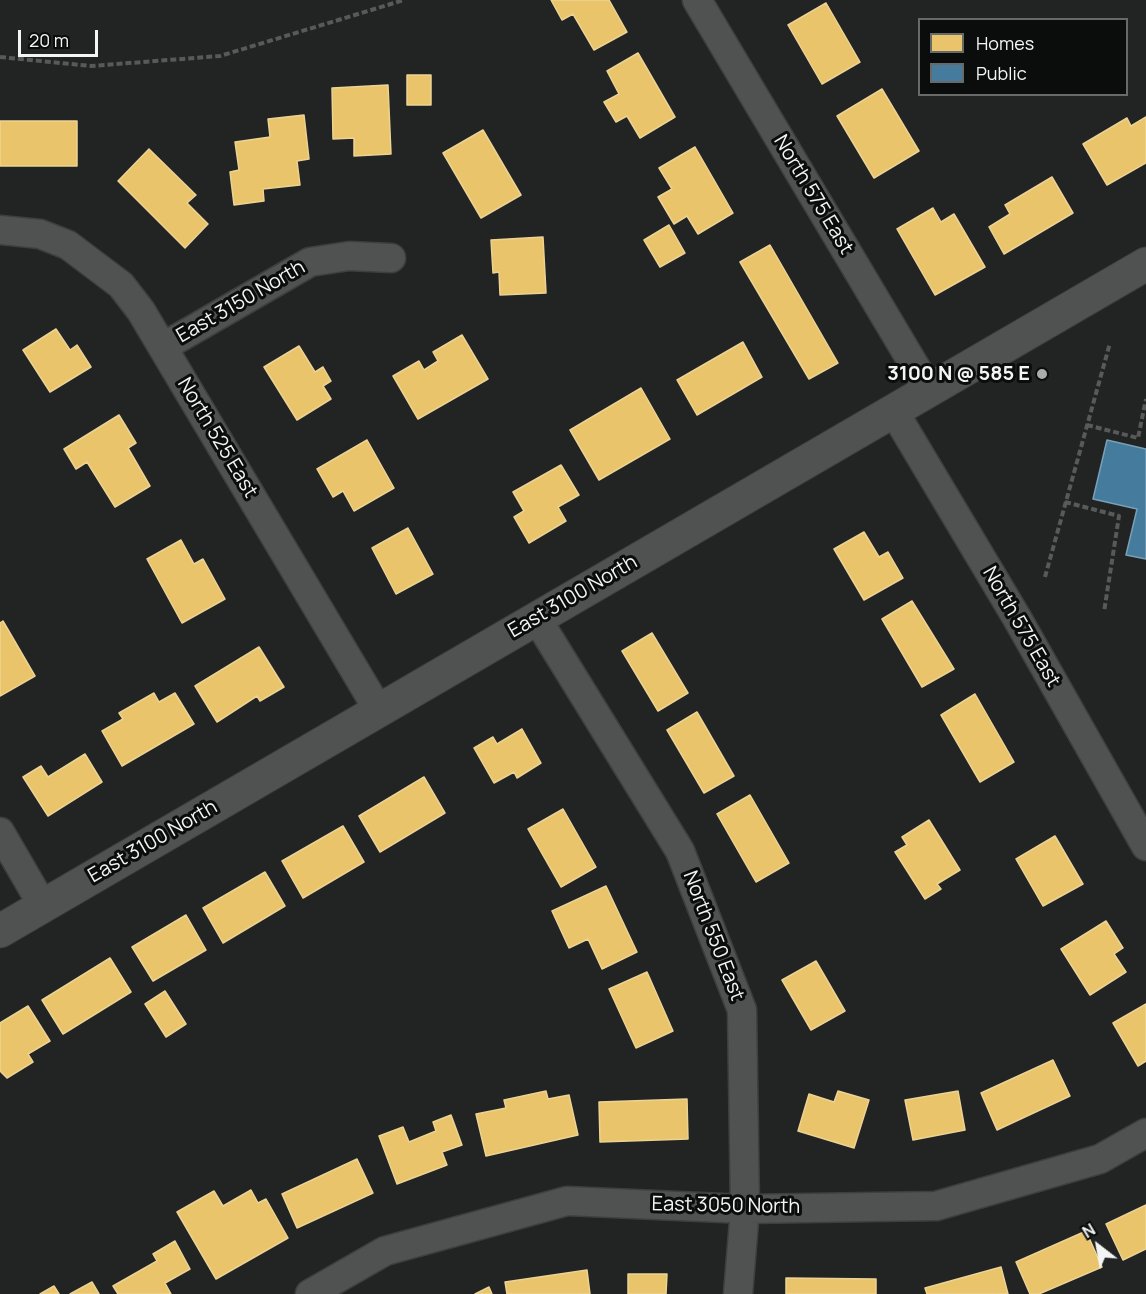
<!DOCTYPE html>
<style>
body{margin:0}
#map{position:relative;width:1146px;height:1294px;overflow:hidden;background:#222323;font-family:Manrope,sans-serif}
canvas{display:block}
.legend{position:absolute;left:918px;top:18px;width:210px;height:78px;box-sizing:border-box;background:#0b0d0d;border:2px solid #686a6a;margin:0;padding:8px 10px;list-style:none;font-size:18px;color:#f3f5f5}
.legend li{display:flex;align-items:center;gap:12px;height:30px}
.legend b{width:30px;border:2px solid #686a6a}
.north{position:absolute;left:1068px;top:1216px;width:60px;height:60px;-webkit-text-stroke:4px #0b0d0d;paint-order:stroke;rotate:329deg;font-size:16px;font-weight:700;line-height:24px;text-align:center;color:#f3f5f5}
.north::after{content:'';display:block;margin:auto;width:21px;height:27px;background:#f3f5f5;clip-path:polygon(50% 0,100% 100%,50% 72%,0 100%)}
.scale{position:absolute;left:18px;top:30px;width:80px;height:27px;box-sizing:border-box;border:3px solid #f3f5f5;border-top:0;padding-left:8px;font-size:18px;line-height:21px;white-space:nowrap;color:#f3f5f5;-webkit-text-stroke:4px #0b0d0d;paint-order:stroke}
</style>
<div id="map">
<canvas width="1146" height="1294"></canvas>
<ul class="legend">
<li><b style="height:16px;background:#e9c46a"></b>Homes</li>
<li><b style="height:16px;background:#457b9d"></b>Public</li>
</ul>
<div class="north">N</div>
<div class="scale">20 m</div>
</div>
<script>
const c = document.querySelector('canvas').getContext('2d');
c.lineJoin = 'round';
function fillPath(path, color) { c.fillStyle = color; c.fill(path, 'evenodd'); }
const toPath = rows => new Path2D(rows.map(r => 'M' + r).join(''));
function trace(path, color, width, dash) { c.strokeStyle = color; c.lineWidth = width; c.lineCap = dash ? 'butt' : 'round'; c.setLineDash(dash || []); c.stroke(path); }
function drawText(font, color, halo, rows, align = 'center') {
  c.font = font + ' Manrope,sans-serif'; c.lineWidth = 6; c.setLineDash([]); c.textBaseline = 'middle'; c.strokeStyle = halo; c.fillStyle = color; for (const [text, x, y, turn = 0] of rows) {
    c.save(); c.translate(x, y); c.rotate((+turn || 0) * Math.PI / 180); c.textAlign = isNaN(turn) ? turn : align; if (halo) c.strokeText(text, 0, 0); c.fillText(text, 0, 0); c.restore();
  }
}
const homes = toPath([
 [551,0,609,0,627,32,594,50,573,14,562,20,551,0],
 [826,3,860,62,822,84,788,25,826,3],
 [638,53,675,117,640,138,627,116,616,122,604,102,619,94,607,71,638,53],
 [407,75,431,75,431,105,407,105,407,75],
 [388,85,391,154,354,156,354,138,333,139,332,88,388,85],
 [882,89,919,151,874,178,837,116,882,89],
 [304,115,309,159,297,161,300,185,263,189,264,201,234,205,230,172,239,170,235,142,270,137,268,119,304,115],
 [1146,117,1146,163,1107,185,1083,144,1127,118,1131,126,1146,117],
 [0,121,77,121,77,166,0,166,0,121],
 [483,130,521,195,481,218,443,153,483,130],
 [695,147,733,213,698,234,687,216,674,224,658,197,672,189,659,168,695,147],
 [149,149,196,195,187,203,208,224,185,248,118,181,149,149],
 [1052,177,1073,213,1004,254,989,227,1010,214,1005,205,1052,177],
 [933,208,941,222,954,214,985,267,935,295,897,229,933,208],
 [669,225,685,253,660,267,644,240,669,225],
 [543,237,546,293,500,295,499,272,493,273,491,240,543,237],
 [770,245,838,363,809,379,740,262,770,245],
 [56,329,70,350,77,345,91,367,50,392,23,350,56,329],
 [462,335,488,379,418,419,393,376,419,361,424,370,438,361,433,352,462,335],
 [743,342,762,377,697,415,677,380,743,342],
 [299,346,315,372,323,367,331,381,323,386,331,399,297,420,264,367,299,346],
 [641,388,670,439,599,480,570,430,641,388],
 [119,415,136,443,128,448,150,486,115,507,87,462,76,469,64,449,119,415],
 [367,440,394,488,354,511,343,491,333,497,317,469,367,440],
 [561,465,579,495,558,507,566,521,529,543,514,517,524,511,513,492,561,465],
 [408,528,433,574,396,594,372,548,408,528],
 [864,532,879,557,888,552,903,578,864,600,834,549,864,532],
 [181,540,194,564,203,559,225,599,182,623,147,559,181,540],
 [912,601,954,669,922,687,882,619,912,601],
 [3,621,35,676,0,696,0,623,3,621],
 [652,633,688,693,658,711,622,651,652,633],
 [259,647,284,687,260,701,257,696,217,722,195,686,259,647],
 [154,693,159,702,175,693,194,724,122,766,102,731,123,719,119,713,154,693],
 [975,694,1014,762,980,782,941,715,975,694],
 [697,712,734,776,704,793,667,730,697,712],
 [522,729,541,763,517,778,514,772,494,783,474,748,493,737,497,744,522,729],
 [85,754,102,782,48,816,23,777,41,766,48,777,85,754],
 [424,777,445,813,380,852,359,816,424,777],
 [750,795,789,863,756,882,717,814,750,795],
 [563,809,596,867,561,887,528,829,563,809],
 [929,820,960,870,937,884,941,889,925,899,895,852,907,845,902,837,929,820],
 [343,826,364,862,303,898,282,861,343,826],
 [1055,836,1083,884,1043,906,1016,859,1055,836],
 [265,872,285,906,223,943,203,908,265,872],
 [606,886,637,952,602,969,588,939,569,948,552,911,606,886],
 [186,915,206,950,153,981,132,947,186,915],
 [1106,921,1123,948,1114,954,1126,972,1090,995,1061,949,1106,921],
 [110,958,131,992,63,1034,42,1000,110,958],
 [816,961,845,1011,811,1030,782,980,816,961],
 [647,972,673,1031,636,1048,609,989,647,972],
 [165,991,186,1024,166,1037,145,1004,165,991],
 [1146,1004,1146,1061,1138,1066,1113,1023,1146,1004],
 [28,1006,50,1041,28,1054,33,1062,7,1078,0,1071,0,1023,28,1006],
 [1053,1060,1070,1096,997,1130,981,1093,1053,1060],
 [546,1091,548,1099,569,1095,578,1135,486,1156,476,1114,506,1108,504,1100,546,1091],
 [838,1091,869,1100,854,1148,798,1131,809,1094,834,1102,838,1091],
 [958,1091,965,1130,913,1140,905,1100,958,1091],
 [687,1099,688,1139,600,1142,599,1102,687,1099],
 [451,1115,462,1145,442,1152,447,1165,397,1184,379,1136,403,1127,409,1142,436,1131,433,1122,451,1115],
 [357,1159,373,1193,297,1228,282,1194,357,1159],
 [251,1190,258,1203,266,1199,288,1238,216,1279,177,1212,214,1191,223,1206,251,1190],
 [1146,1205,1146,1249,1123,1260,1106,1224,1146,1205],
 [1086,1231,1102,1267,1039,1294,1030,1294,1016,1262,1086,1231],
 [175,1241,190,1269,165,1283,171,1294,118,1294,113,1286,157,1261,153,1254,175,1241],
 [1001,1267,1008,1294,927,1294,925,1288,1001,1267],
 [587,1270,590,1294,507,1294,505,1282,587,1270],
 [628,1274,667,1274,666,1294,628,1294,628,1274],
 [786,1278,876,1279,876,1294,786,1294,786,1278],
 [92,1282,99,1294,70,1294,92,1282],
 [54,1286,59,1294,40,1294,54,1286],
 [489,1287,492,1294,475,1294,489,1287]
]);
fillPath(homes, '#e9c46a');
trace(homes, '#ecd394', 1.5);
const public = toPath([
 [1107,440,1146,449,1146,559,1126,555,1137,509,1093,499,1107,440]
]);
fillPath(public, '#457b9d');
trace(public, '#79a0b7', 1.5);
const minor = toPath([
 [697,0,929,390],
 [0,230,40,234,68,245,121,285,141,311,379,711],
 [163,347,310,262,349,256,391,258],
 [893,410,1017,618,1146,846],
 [537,619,680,851,742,1010,745,1209,738,1294],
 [0,832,43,906],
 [310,1294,385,1251,567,1201,745,1209,936,1206,1100,1159,1146,1133]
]);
const secondary = toPath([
 [0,931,1146,264]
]);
trace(minor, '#3d3f3e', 31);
trace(secondary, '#3d3f3e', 35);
trace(toPath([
 [0,57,91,66,220,56,404,0],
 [1087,425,1138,438,1146,399],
 [1065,502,1119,516,1104,612],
 [1045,577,1110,343]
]), '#585a59', 4, [6, 3]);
trace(minor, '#505251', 28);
trace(secondary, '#505251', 33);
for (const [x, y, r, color] of [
 [1042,374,6,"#aaacac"]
]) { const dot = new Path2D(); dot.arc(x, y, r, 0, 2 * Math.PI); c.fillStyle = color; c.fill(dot); trace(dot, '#0b0d0d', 2); }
drawText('20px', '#f3f5f5', '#0b0d0d', [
 ["North 575 East",813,195,59],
 ["East 3150 North",241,302,-30],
 ["North 525 East",217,438,59],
 ["East 3100 North",573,597,-30],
 ["North 575 East",1021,627,60],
 ["East 3100 North",153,842,-30],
 ["North 550 East",713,936,69],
 ["East 3050 North",726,1206,1]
]);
drawText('bold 20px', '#f3f5f5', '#0b0d0d', [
 ["3100 N @ 585 E",1030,374]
], 'right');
</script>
